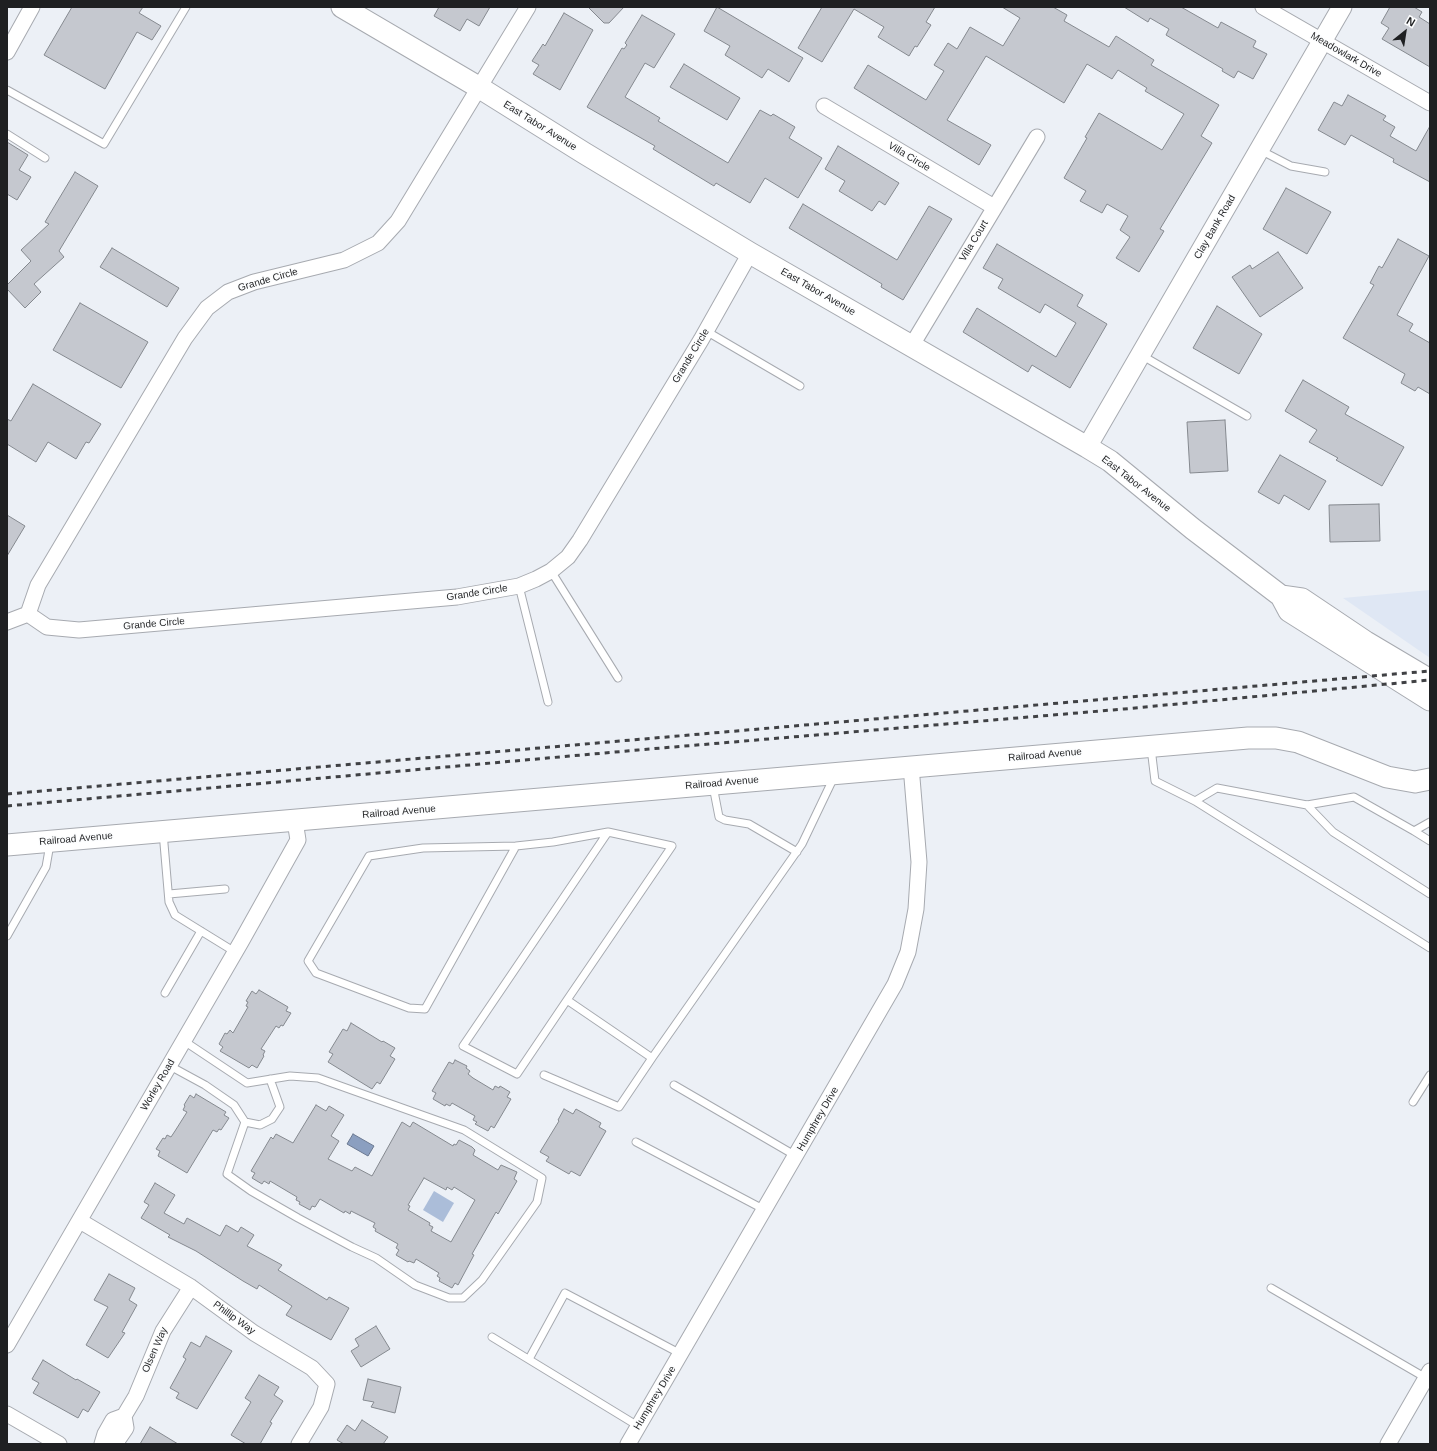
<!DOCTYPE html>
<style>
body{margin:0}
#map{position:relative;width:1437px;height:1451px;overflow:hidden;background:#ecf0f6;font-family:Arial,sans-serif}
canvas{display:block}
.frame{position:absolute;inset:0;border:8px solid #1f2022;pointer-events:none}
.north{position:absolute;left:1385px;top:12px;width:40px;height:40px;-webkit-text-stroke:3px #fcfdfe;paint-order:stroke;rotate:30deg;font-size:11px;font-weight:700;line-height:16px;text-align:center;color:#1f2022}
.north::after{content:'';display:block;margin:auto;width:14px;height:18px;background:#1f2022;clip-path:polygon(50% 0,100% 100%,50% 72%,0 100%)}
</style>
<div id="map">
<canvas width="1437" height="1451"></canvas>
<div class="frame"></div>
<div class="north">N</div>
</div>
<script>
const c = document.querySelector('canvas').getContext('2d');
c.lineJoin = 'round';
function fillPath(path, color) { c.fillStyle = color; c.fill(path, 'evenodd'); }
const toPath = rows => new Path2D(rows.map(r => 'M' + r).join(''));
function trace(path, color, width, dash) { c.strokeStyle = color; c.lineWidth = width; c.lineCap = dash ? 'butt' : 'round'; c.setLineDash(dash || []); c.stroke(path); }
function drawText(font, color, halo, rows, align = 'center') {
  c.font = font + ' Arial,sans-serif'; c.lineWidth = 3; c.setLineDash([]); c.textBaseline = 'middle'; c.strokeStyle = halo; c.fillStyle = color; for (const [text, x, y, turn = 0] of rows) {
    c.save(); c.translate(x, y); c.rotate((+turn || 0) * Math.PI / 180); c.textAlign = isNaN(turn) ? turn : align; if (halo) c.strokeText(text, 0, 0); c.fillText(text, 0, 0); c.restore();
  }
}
fillPath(toPath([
 [1430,590,1430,658,1343,598]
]), '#dfe7f4');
fillPath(toPath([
 [434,1191,454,1203,443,1222,423,1210]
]), '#abbdd9');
const water = toPath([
 [353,1134,374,1146,368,1156,347,1144,353,1134]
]);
fillPath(water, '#8b9fc0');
trace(water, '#6b7991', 1);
const building = toPath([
 [72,7,143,7,139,13,161,26,152,40,137,32,105,89,44,55,72,7],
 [439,7,490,7,479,26,467,19,460,31,434,16,439,7],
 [588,7,624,7,609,23,604,23,588,7],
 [717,7,803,58,789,82,768,69,762,78,725,55,730,46,704,31,717,7],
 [822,7,935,7,926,22,931,25,917,47,915,46,909,56,878,37,884,27,854,9,822,62,798,48,822,7],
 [1002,7,1053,7,1067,15,1064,21,1109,47,1116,36,1154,60,1151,65,1219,105,1201,136,1212,143,1160,229,1164,231,1139,272,1116,258,1130,237,1120,230,1128,216,1107,204,1102,213,1080,201,1086,191,1064,178,1087,138,1085,137,1099,113,1162,150,1184,114,1145,91,1147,88,1118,70,1112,79,1087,64,1064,103,986,56,947,120,991,145,979,165,854,88,868,65,926,100,944,71,934,65,948,43,957,49,970,27,1003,46,1020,18,1002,7],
 [1124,7,1181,7,1218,28,1221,22,1256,41,1253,47,1267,54,1253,79,1238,71,1234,78,1222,71,1223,69,1166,35,1169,29,1150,18,1148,22,1124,7],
 [1390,7,1414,7,1422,12,1419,17,1430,24,1430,67,1382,39,1389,28,1381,23,1390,7],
 [564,13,593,30,560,90,533,74,539,65,532,61,543,44,545,46,564,13],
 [642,15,675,34,654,68,645,63,625,97,660,118,658,121,728,163,760,110,771,116,773,114,795,127,789,138,822,158,798,198,765,178,750,203,716,183,714,186,653,149,655,146,587,107,622,48,624,49,627,45,625,43,642,15],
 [684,64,740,98,727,120,670,87,684,64],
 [1348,95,1386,116,1383,120,1395,127,1390,136,1416,151,1430,126,1430,182,1393,162,1394,159,1351,135,1345,145,1318,130,1334,102,1342,106,1348,95],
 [7,142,28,155,19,170,31,177,17,200,7,194,7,142],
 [838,146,899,183,885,205,879,201,872,211,839,191,845,181,825,169,838,146],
 [75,172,98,186,59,251,64,257,34,284,41,292,25,308,7,289,7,285,31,261,21,250,49,224,45,222,75,172],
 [1286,188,1331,212,1307,254,1263,229,1286,188],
 [803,204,897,260,929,206,952,219,903,300,881,287,882,284,789,228,803,204],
 [1398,239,1429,256,1397,315,1413,324,1409,331,1430,343,1430,394,1418,387,1415,391,1401,383,1405,374,1343,338,1374,285,1370,283,1379,266,1382,268,1398,239],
 [997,244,1083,295,1077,306,1107,324,1070,388,1032,365,1028,372,963,332,977,308,1056,357,1076,323,1045,304,1040,313,998,288,1003,279,983,268,997,244],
 [112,248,179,288,167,307,100,267,112,248],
 [1278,252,1303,288,1260,317,1232,277,1250,265,1252,269,1278,252],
 [80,303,148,342,121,388,53,350,80,303],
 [1217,306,1262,334,1239,374,1193,348,1217,306],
 [1303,380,1349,407,1345,414,1404,447,1382,486,1336,460,1338,458,1309,442,1317,430,1285,411,1303,380],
 [33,384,101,424,89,443,86,442,76,459,48,442,36,462,7,444,7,419,11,421,33,384],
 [1225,420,1228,471,1190,473,1187,422,1225,420],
 [1280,455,1326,481,1309,510,1284,495,1279,504,1258,492,1280,455],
 [1379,504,1380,541,1330,542,1329,505,1379,504],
 [7,515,25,526,7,556,7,515],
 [259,990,288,1007,286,1011,291,1013,283,1026,281,1025,279,1028,276,1026,261,1049,265,1051,263,1055,264,1056,257,1068,252,1065,249,1068,220,1051,223,1047,219,1044,225,1033,227,1034,230,1030,233,1033,248,1007,246,1006,248,1002,246,1001,252,991,256,994,259,990],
 [351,1023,382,1042,383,1041,395,1048,390,1056,395,1059,380,1084,377,1082,372,1089,328,1062,333,1054,329,1052,343,1029,347,1031,351,1023],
 [455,1060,467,1066,466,1068,470,1071,468,1074,473,1078,493,1090,495,1086,499,1088,500,1086,510,1092,507,1097,511,1099,494,1128,491,1126,488,1131,475,1124,477,1122,473,1120,475,1116,452,1103,450,1106,446,1104,445,1106,433,1099,436,1093,432,1091,449,1062,453,1064,455,1060],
 [196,1094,226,1112,224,1115,229,1118,221,1130,219,1129,217,1132,213,1130,187,1173,158,1156,160,1151,156,1149,163,1138,165,1139,167,1135,171,1137,175,1131,187,1112,183,1110,185,1106,184,1105,190,1095,194,1098,196,1094],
 [316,1105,326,1111,329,1106,344,1115,331,1136,339,1141,328,1159,352,1171,355,1167,372,1176,402,1122,410,1127,413,1122,453,1146,454,1144,456,1145,459,1140,472,1147,475,1150,473,1155,498,1170,501,1165,517,1172,514,1179,517,1181,498,1214,496,1212,472,1254,474,1255,458,1285,455,1283,452,1288,439,1281,440,1278,437,1276,439,1273,416,1259,414,1263,409,1261,408,1262,396,1255,399,1250,396,1248,398,1244,375,1231,376,1229,373,1227,375,1223,351,1211,350,1214,345,1211,344,1213,320,1199,315,1207,312,1206,310,1210,299,1204,300,1202,296,1200,297,1197,270,1181,269,1184,264,1181,262,1184,252,1178,255,1173,251,1171,271,1137,273,1139,276,1134,293,1143,316,1105],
 [424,1178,446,1190,447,1187,452,1190,454,1187,475,1200,451,1242,431,1231,433,1227,429,1225,430,1223,408,1210,410,1206,408,1205,424,1178],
 [564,1109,573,1114,576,1109,601,1123,599,1127,606,1131,580,1176,571,1171,569,1174,546,1161,549,1157,540,1152,559,1121,558,1120,564,1109],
 [155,1183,175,1195,164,1213,184,1224,187,1218,220,1236,226,1225,238,1232,241,1227,254,1235,247,1246,282,1265,278,1270,327,1300,329,1297,349,1308,331,1340,286,1315,292,1306,259,1285,257,1289,243,1281,196,1251,168,1237,170,1235,141,1218,149,1205,144,1202,155,1183],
 [109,1274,135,1288,129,1300,137,1305,122,1332,125,1333,108,1358,86,1345,108,1307,94,1300,109,1274],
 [376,1326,390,1349,361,1367,351,1351,359,1346,355,1339,376,1326],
 [206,1336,232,1351,197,1409,176,1398,179,1393,170,1388,186,1359,183,1357,191,1342,200,1347,206,1336],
 [43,1360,76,1380,77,1379,100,1392,88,1412,83,1409,78,1418,33,1393,39,1383,32,1379,43,1360],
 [259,1375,279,1387,274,1395,283,1401,270,1422,272,1423,260,1444,246,1444,231,1435,251,1402,245,1398,259,1375],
 [368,1379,401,1387,395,1413,371,1407,374,1402,363,1400,368,1379],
 [362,1420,388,1437,383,1444,344,1444,337,1440,347,1425,355,1431,362,1420],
 [150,1427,178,1444,140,1444,150,1427]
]);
fillPath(building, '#c5c8cf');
trace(building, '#85898f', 1);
const service = toPath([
 [7,90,104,144,186,7],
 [7,134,45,158],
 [1260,150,1291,166,1325,172],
 [706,331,800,386],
 [1141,355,1247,416],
 [551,571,618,678],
 [519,586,548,702],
 [1151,748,1155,781,1195,801,1430,948],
 [713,786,719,817,725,820,749,824,797,852],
 [1195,801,1217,788,1307,805,1354,797,1414,831,1430,822],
 [1307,805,1333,832,1430,894],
 [1414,831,1430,841],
 [163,832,169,902,175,915,235,952],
 [516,846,423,848,369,856,308,961,316,973,409,1008,425,1009,516,846,553,842,608,832],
 [169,894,225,889],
 [7,936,46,867,50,844],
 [165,993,201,931],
 [567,1000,672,846,608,832,463,1046,517,1074,567,1000,652,1058,802,844,834,777],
 [170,1066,205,1085,234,1105,245,1122,227,1174,251,1191,298,1218,352,1247,376,1258,415,1285,449,1298,463,1298,482,1280,537,1202,542,1178,464,1130,318,1078,290,1076,247,1083,184,1041],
 [544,1075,619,1107,652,1058],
 [674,1085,796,1156],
 [1413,1102,1430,1075],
 [245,1122,260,1125,272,1119,280,1107,270,1079],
 [636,1142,765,1210],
 [1271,1288,1426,1378],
 [492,1337,638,1426],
 [529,1359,565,1293,681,1354]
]);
const minor = toPath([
 [528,7,398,221,378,243,344,260,254,282,228,292,207,308,185,338,38,585,28,614,47,627,79,630,457,597,519,586,536,579,551,571,568,557,580,540,701,340,750,253],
 [1263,7,1430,103],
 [7,52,32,7],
 [824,106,994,207],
 [912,345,1037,137],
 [7,622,28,614],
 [80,1221,191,1287,254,1333,312,1368,327,1384,321,1407,299,1444],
 [7,1345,241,942,298,840,295,821],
 [7,1414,59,1444],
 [102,1444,105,1434,113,1420,124,1416,136,1396,163,1331,191,1287],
 [115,1444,126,1428,124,1416],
 [628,1444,895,984,908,952,916,909,919,862,911,766],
 [1388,1444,1430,1371]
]);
const tertiary = toPath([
 [1087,447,1342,7]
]);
const secondary = toPath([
 [342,7,480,88,584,153,750,253,1087,447,1110,461,1193,529,1281,596,1302,599,1366,642,1430,680],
 [1281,596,1289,611,1430,700],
 [7,845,1248,738,1276,738,1298,742,1387,777,1415,782,1430,779]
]);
trace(service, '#a7aab0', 9);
trace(minor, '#a7aab0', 17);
trace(tertiary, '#a7aab0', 21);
trace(secondary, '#a7aab0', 23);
trace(service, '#fff', 7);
trace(minor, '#fff', 15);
trace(tertiary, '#fff', 19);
trace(secondary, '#fff', 21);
trace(toPath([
 [7,794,1430,671],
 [7,806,638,750,1124,709,1430,680]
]), '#404144', 3, [5, 5]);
drawText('10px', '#1f2022', '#fcfdfe', [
 ["Meadowlark Drive",1346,55,30],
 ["East Tabor Avenue",540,126,32],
 ["Villa Circle",909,157,31],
 ["Clay Bank Road",1215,227,-60],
 ["Villa Court",974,241,-59],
 ["Grande Circle",268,280,-16],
 ["East Tabor Avenue",818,292,30],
 ["Grande Circle",691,356,-59],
 ["East Tabor Avenue",1136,484,38],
 ["Grande Circle",477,593,-9],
 ["Grande Circle",154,624,-5],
 ["Railroad Avenue",1045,755,-5],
 ["Railroad Avenue",722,783,-5],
 ["Railroad Avenue",399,812,-5],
 ["Railroad Avenue",76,839,-5],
 ["Worley Road",158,1085,-60],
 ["Humphrey Drive",818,1119,-60],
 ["Phillip Way",234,1318,36],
 ["Olsen Way",155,1350,-66],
 ["Humphrey Drive",655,1398,-59]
]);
</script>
